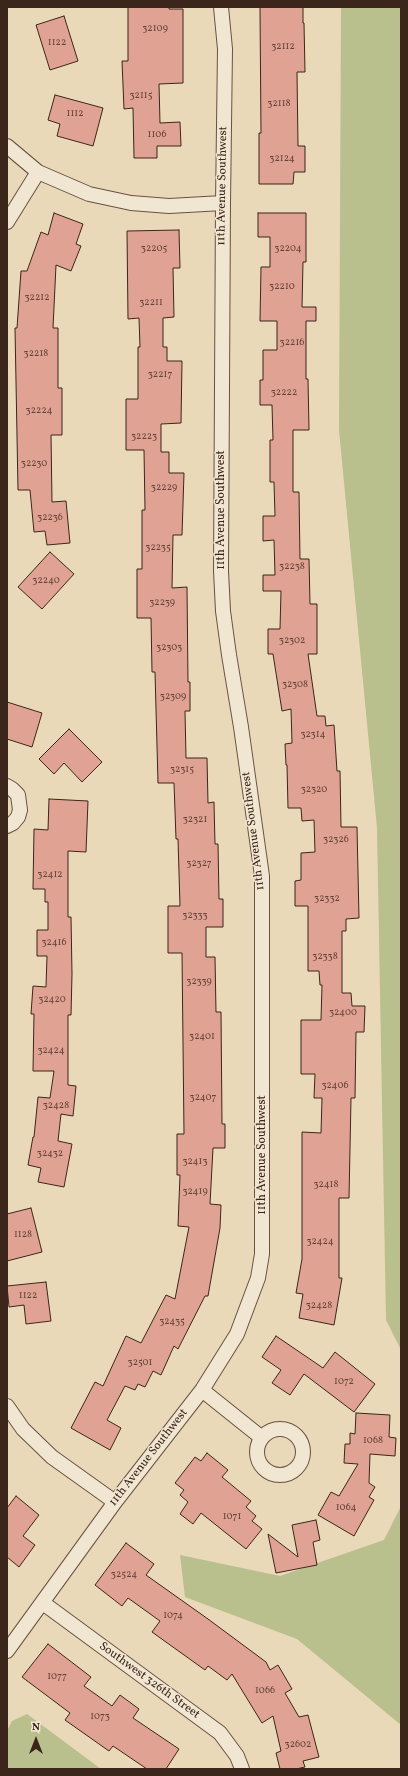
<!DOCTYPE html>
<style>
body{margin:0}
#map{position:relative;width:408px;height:1776px;overflow:hidden;background:#e9d9b8;font-family:Vollkorn,serif}
canvas{display:block}
.frame{position:absolute;inset:0;border:8px solid #3c251a;pointer-events:none}
.north{position:absolute;left:16px;top:1720px;width:40px;height:40px;-webkit-text-stroke:3px #f1e6d1;paint-order:stroke;rotate:0deg;font-size:11px;font-weight:700;line-height:16px;text-align:center;color:#3c251a}
.north::after{content:'';display:block;margin:auto;width:14px;height:18px;background:#3c251a;clip-path:polygon(50% 0,100% 100%,50% 72%,0 100%)}
</style>
<div id="map">
<canvas width="408" height="1776"></canvas>
<div class="frame"></div>
<div class="north">N</div>
</div>
<script>
const c = document.querySelector('canvas').getContext('2d');
c.lineJoin = 'round';
function fillPath(path, color) { c.fillStyle = color; c.fill(path, 'evenodd'); }
const toPath = rows => new Path2D(rows.map(r => 'M' + r).join(''));
function trace(path, color, width, dash) { c.strokeStyle = color; c.lineWidth = width; c.lineCap = dash ? 'butt' : 'round'; c.setLineDash(dash || []); c.stroke(path); }
function drawText(font, color, halo, rows, align = 'center') {
  c.font = font + ' Vollkorn,serif'; c.lineWidth = 3; c.setLineDash([]); c.textBaseline = 'middle'; c.strokeStyle = halo; c.fillStyle = color; for (const [text, x, y, turn = 0] of rows) {
    c.save(); c.translate(x, y); c.rotate((+turn || 0) * Math.PI / 180); c.textAlign = isNaN(turn) ? turn : align; if (halo) c.strokeText(text, 0, 0); c.fillText(text, 0, 0); c.restore();
  }
}
fillPath(toPath([
 [341,7,401,7,401,1350,386,1320,377,828,339,430],
 [401,1506,401,1725,297,1639,185,1597,180,1555,280,1576,384,1540],
 [27,1714,101,1769,7,1769,7,1731,12,1721]
]), '#b9bf8d');
const building = toPath([
 [128,7,169,7,169,9,183,9,183,83,159,84,160,123,180,122,181,146,157,146,157,158,134,158,133,108,124,109,122,61,128,61,128,7],
 [260,7,303,7,303,23,304,23,305,72,297,72,298,146,305,146,305,172,294,172,293,184,259,184,259,133,261,133,260,7],
 [64,16,78,61,50,70,36,25,64,16],
 [55,95,103,108,93,146,57,136,60,124,48,120,55,95],
 [54,213,83,224,76,244,81,246,71,271,56,265,53,328,58,328,58,388,62,388,62,435,51,435,52,502,66,501,70,543,47,545,45,531,34,532,30,490,18,490,15,328,17,328,21,271,27,271,41,232,48,235,54,213],
 [258,213,306,213,306,262,303,262,302,307,316,307,316,321,306,321,306,379,308,379,309,430,293,430,293,492,299,492,300,559,309,559,310,604,317,604,317,654,308,654,317,716,325,716,326,726,334,725,337,771,340,771,341,827,357,827,359,918,346,919,346,931,342,931,342,993,351,993,352,1006,365,1006,364,1032,356,1032,355,1098,351,1098,349,1198,339,1198,339,1278,342,1278,334,1325,299,1318,303,1294,296,1293,302,1259,302,1132,321,1133,322,1098,314,1098,315,1074,301,1074,301,1020,321,1020,322,985,320,985,319,971,308,971,308,906,295,906,295,881,301,880,301,853,315,852,314,820,302,821,301,808,288,808,287,765,286,765,285,744,292,743,291,709,282,711,273,654,268,654,268,629,280,629,281,591,263,591,263,575,275,575,274,540,263,541,263,516,275,516,274,482,270,482,270,440,273,440,272,405,260,405,260,380,263,380,263,350,277,350,277,321,260,321,261,267,270,267,270,237,258,237,258,213],
 [179,230,180,268,173,268,174,317,163,318,163,347,167,347,167,361,182,361,181,423,161,424,161,452,169,452,169,473,184,473,182,535,173,535,172,588,187,587,188,682,190,682,190,711,185,711,186,758,207,758,208,803,214,802,215,844,218,844,219,899,223,899,223,927,206,927,206,957,215,957,216,1012,221,1012,222,1124,225,1124,225,1148,213,1148,210,1204,221,1205,220,1228,208,1296,205,1296,178,1349,174,1346,161,1375,153,1371,145,1387,138,1384,135,1390,125,1386,107,1420,121,1428,110,1450,71,1428,95,1382,103,1386,126,1336,141,1343,166,1295,175,1299,189,1227,178,1226,180,1175,177,1175,177,1134,184,1134,182,953,168,953,168,906,180,906,178,839,176,839,174,783,158,783,155,672,152,672,151,618,137,618,137,569,142,569,142,510,145,510,144,450,126,450,126,399,138,399,138,347,140,347,139,318,128,319,127,231,179,230],
 [50,552,74,574,42,609,18,587,50,552],
 [7,702,42,713,32,747,7,739,7,702],
 [69,729,102,762,82,782,64,763,54,774,39,759,69,729],
 [49,799,88,801,86,852,68,851,68,917,71,917,72,974,71,1015,68,1015,68,1085,76,1086,73,1116,61,1114,58,1141,72,1144,64,1187,38,1182,41,1168,28,1165,33,1137,34,1137,38,1097,50,1098,54,1071,33,1071,34,1014,31,1014,33,986,46,987,47,956,37,956,37,930,48,930,48,902,45,902,45,889,33,889,34,829,48,830,49,799],
 [31,1208,42,1252,7,1261,7,1214,31,1208],
 [46,1282,51,1321,26,1324,24,1305,9,1307,7,1286,46,1282],
 [276,1336,323,1368,335,1352,375,1384,354,1412,304,1374,290,1395,272,1383,281,1370,262,1357,276,1336],
 [356,1413,390,1415,389,1437,396,1438,395,1456,370,1454,369,1483,375,1487,369,1497,374,1500,354,1536,318,1515,331,1492,339,1496,358,1464,344,1463,345,1444,350,1444,350,1433,355,1434,356,1413],
 [207,1453,228,1470,222,1477,251,1501,246,1507,256,1516,252,1521,262,1529,246,1549,201,1513,193,1524,180,1514,188,1502,180,1495,184,1490,175,1483,195,1457,201,1461,207,1453],
 [16,1496,39,1515,23,1536,35,1545,19,1567,7,1557,7,1508,16,1496],
 [316,1520,320,1540,313,1542,317,1565,276,1573,268,1534,298,1557,292,1525,316,1520],
 [126,1543,154,1564,146,1575,208,1619,266,1662,270,1670,278,1665,292,1689,285,1693,299,1717,308,1715,319,1757,303,1761,305,1767,296,1769,280,1769,276,1753,281,1751,273,1716,262,1723,232,1674,227,1680,208,1666,205,1670,152,1632,160,1621,128,1598,122,1606,95,1585,126,1543],
 [48,1644,91,1677,84,1686,112,1706,120,1695,139,1709,133,1718,179,1749,166,1769,147,1769,113,1746,109,1751,65,1720,70,1713,22,1677,48,1644]
]);
fillPath(building, '#e0a293');
trace(building, '#3c251a', 1);
const minor = toPath([
 [7,146,38,172,89,194,131,203,169,206,223,203],
 [7,222,38,172],
 [7,786,12,789,18,795,20,810,18,817,13,823,7,826],
 [202,1390,262,1438],
 [7,1406,23,1429,52,1457,115,1502],
 '257 1452a23 23 0 1 1 46 0a23 23 0 1 1-46 0Z',
 [43,1603,220,1733,237,1756,242,1769],
 [7,1651,115,1502,202,1390,237,1334,258,1278,262,1254,262,876,241,727,229,655,223,611,221,571,223,203,225,49,221,7]
]);
trace(minor, '#675242', 16);
trace(minor, '#f1e6d1', 14);
drawText('10px', '#654438', null, [
 ["32109",155,29],
 ["1122",57,43],
 ["32112",283,47],
 ["32115",141,96],
 ["32118",279,104],
 ["1112",75,114],
 ["1106",157,135],
 ["32124",282,159],
 ["32205",154,249],
 ["32204",288,249],
 ["32210",282,287],
 ["32212",37,298],
 ["32211",151,303],
 ["32216",292,343],
 ["32218",36,354],
 ["32217",160,375],
 ["32222",284,393],
 ["32224",39,411],
 ["32223",144,437],
 ["32230",34,464],
 ["32229",164,488],
 ["32236",50,518],
 ["32235",158,548],
 ["32238",292,567],
 ["32240",46,581],
 ["32239",162,603],
 ["32302",292,641],
 ["32303",169,648],
 ["32308",295,685],
 ["32309",173,697],
 ["32314",313,735],
 ["32315",182,770],
 ["32320",314,790],
 ["32321",195,820],
 ["32326",336,840],
 ["32327",199,864],
 ["32412",50,875],
 ["32332",327,899],
 ["32333",195,916],
 ["32416",54,943],
 ["32338",325,957],
 ["32339",199,982],
 ["32420",52,1000],
 ["32400",343,1013],
 ["32401",202,1037],
 ["32424",51,1051],
 ["32406",335,1086],
 ["32407",203,1098],
 ["32428",56,1106],
 ["32432",50,1154],
 ["32413",195,1162],
 ["32418",326,1185],
 ["32419",195,1192],
 ["1128",23,1235],
 ["32424",320,1242],
 ["1122",28,1296],
 ["32428",319,1306],
 ["32435",172,1322],
 ["32501",140,1363],
 ["1072",344,1382],
 ["1068",373,1441],
 ["1064",346,1508],
 ["1071",232,1517],
 ["32524",124,1575],
 ["1074",173,1616],
 ["1077",57,1677],
 ["1066",265,1691],
 ["1073",100,1717],
 ["32602",298,1745]
]);
drawText('12px', '#3c251a', '#f1e6d1', [
 ["11th Avenue Southwest",223,186,-89],
 ["11th Avenue Southwest",222,510,-90],
 ["11th Avenue Southwest",254,831,-97],
 ["11th Avenue Southwest",263,1155,-90],
 ["11th Avenue Southwest",149,1458,-52],
 ["Southwest 326th Street",149,1681,36]
]);
</script>
